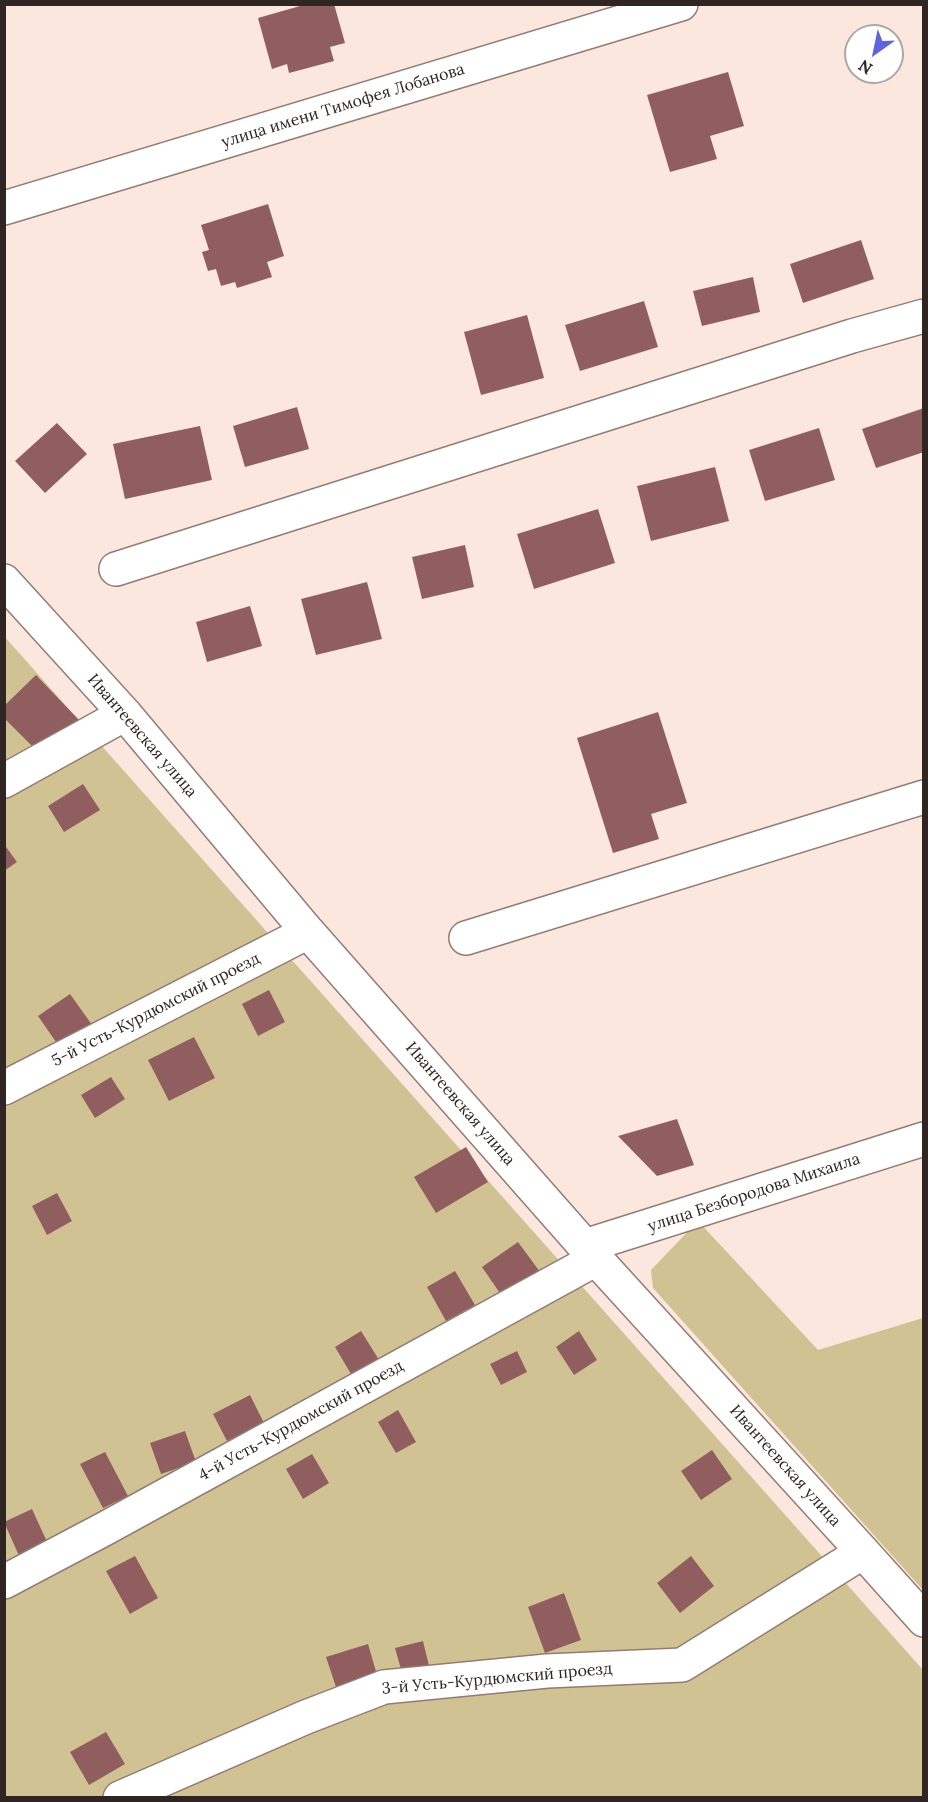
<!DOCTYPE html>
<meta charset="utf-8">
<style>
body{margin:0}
#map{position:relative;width:928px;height:1802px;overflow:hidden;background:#fce7df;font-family:Lora,serif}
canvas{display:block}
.frame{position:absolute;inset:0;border:6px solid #2f2522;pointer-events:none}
.north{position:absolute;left:844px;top:24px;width:60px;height:60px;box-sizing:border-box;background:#fff;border:2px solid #aca8a7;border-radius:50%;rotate:213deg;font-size:16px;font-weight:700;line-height:24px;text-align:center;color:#2f2522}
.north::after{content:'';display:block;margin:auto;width:21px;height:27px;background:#5d64dc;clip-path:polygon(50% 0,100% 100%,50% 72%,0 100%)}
</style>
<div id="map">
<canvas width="928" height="1802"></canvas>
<div class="frame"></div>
<div class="north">N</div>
</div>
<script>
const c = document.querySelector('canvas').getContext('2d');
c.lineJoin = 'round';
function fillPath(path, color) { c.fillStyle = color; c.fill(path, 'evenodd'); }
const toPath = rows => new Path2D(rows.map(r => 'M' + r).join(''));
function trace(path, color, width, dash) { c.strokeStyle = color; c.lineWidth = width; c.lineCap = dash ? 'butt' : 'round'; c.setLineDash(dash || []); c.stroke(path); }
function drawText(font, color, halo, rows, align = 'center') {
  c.font = font + ' Lora,serif'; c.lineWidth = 6; c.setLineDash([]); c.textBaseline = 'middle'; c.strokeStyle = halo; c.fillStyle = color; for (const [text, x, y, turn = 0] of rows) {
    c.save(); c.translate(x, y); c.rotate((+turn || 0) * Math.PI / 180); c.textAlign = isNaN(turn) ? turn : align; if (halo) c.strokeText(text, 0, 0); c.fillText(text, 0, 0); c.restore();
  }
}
fillPath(toPath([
 [4,636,923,1670,923,1797,5,1797],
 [698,1221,818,1350,923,1318,923,1590,653,1288,651,1270]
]), '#d1c294');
fillPath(toPath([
 [307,4,334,4,345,43,330,47,334,61,289,73,287,64,272,69,258,18],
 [728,72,744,126,710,136,717,159,670,172,647,95],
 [268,204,284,256,267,262,272,277,237,288,235,282,221,286,216,269,208,271,202,252,209,250,201,225],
 [861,240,874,279,803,303,790,264],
 [753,277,760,312,702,326,693,291],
 [644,301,658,347,580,371,565,325],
 [527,315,544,378,481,395,464,332],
 [297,407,309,449,245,467,233,426],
 [924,408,924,452,876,468,862,429],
 [57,423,87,454,45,493,15,461],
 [200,426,212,480,125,499,113,444],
 [819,428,835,480,765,501,749,450],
 [715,467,729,521,651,541,637,486],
 [598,509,615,563,534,589,517,534],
 [465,545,474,587,422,599,412,557],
 [367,582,382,639,316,655,301,599],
 [250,606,262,646,207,662,196,622],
 [36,675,79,720,42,756,4,718,4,706],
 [658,712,687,803,651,814,659,839,613,853,577,738],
 [83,784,100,810,64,832,48,806],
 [4,844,17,862,4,871],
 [269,990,285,1022,258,1036,242,1004],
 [70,994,95,1029,63,1052,38,1016],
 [194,1037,215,1078,169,1101,148,1060],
 [111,1077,125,1099,95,1118,81,1095],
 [677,1119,694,1165,657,1176,618,1136],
 [466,1147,488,1182,436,1213,414,1177],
 [57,1193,72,1221,47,1235,32,1206],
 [518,1242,543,1276,506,1302,482,1267],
 [455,1271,475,1305,446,1321,427,1287],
 [361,1331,381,1363,354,1379,335,1347],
 [579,1331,597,1360,574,1375,556,1347],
 [517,1351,527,1372,501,1385,490,1364],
 [250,1395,264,1423,227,1441,213,1414],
 [398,1410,416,1442,396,1453,378,1422],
 [185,1431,196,1462,161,1474,150,1443],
 [712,1450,732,1479,701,1500,681,1471],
 [105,1452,128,1496,103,1508,80,1464],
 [312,1454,329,1483,303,1499,286,1469],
 [32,1509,48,1544,20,1558,4,1522],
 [135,1556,158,1598,130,1614,106,1571],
 [691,1556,714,1586,680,1613,657,1583],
 [564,1593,581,1640,545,1653,528,1607],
 [423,1641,429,1666,402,1673,395,1648],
 [368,1644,377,1675,336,1687,326,1657],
 [106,1732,125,1764,89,1785,70,1752]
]), '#915e60');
const minor = toPath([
 [4,208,681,4],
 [116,569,852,336,924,316],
 [4,581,125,714,308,932,596,1259,863,1552,924,1620],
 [4,781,125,714],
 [466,938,924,797],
 [4,1088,308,932],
 [585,1246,924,1139],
 [4,1582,106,1528,596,1259],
 [120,1798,306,1717,384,1687,547,1671,682,1665,863,1552]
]);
trace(minor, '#937c73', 36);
trace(minor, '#fff', 33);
drawText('16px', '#2f2522', '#fff', [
 ["улица имени Тимофея Лобанова",343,106,-17],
 ["Ивантеевская улица",142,736,49],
 ["5-й Усть-Курдюмский проезд",156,1010,-27],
 ["Ивантеевская улица",460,1104,49],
 ["улица Безбородова Михаила",754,1193,-18],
 ["4-й Усть-Курдюмский проезд",301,1421,-29],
 ["Ивантеевская улица",785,1466,48],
 ["3-й Усть-Курдюмский проезд",497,1679,-5]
]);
</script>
